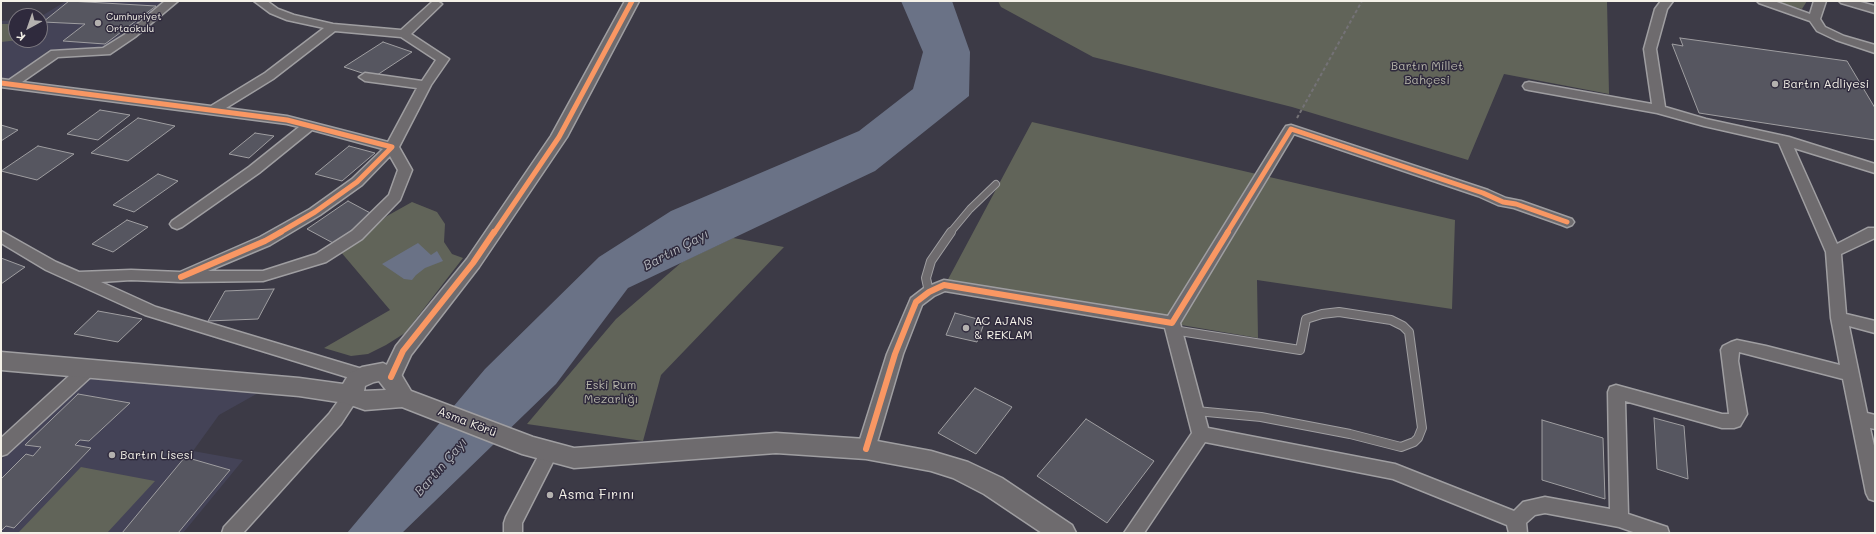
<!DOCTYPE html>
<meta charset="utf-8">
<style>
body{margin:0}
#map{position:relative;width:1876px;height:534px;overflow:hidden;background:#3c3a46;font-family:Mali,sans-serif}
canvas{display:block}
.frame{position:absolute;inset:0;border:2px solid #f4f1e8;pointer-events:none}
.north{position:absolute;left:8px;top:8px;width:40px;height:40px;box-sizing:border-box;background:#2f2a3d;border:1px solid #7e7a81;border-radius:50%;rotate:220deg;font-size:11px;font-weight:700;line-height:16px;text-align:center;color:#f4f1e8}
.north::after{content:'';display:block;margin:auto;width:14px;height:18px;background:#b4b1af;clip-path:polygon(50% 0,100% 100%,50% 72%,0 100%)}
</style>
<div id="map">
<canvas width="1876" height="534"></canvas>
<div class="frame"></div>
<div class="north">K</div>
</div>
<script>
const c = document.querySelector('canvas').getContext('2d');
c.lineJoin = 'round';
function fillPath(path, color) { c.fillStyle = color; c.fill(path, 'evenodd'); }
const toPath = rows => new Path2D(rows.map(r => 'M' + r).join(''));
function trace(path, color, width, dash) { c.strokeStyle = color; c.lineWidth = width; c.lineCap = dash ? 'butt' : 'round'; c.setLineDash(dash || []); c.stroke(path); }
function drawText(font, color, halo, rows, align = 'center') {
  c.font = font + ' Mali,sans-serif'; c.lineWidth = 3; c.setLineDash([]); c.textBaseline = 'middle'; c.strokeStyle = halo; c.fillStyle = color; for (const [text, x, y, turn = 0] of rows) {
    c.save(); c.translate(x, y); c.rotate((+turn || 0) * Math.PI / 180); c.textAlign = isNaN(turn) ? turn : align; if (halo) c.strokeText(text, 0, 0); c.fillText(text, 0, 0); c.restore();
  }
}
fillPath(toPath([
 [66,1,166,1,103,48,49,50,11,79,1,78,1,21,16,20,16,40,40,40,40,17],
 [89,375,260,392,219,415,193,451,243,460,183,533,1,533,1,460]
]), '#444357');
fillPath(toPath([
 [998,1,1607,1,1609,94,1504,74,1468,160,1292,107,1093,57,1001,7],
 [1772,1,1807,1,1802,9],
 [1,24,16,24,16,40,19,40,1,42],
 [1032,122,1455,220,1452,309,1257,280,1258,338,945,285],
 [412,202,437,212,445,224,444,242,452,254,463,258,405,333,386,345,368,354,351,356,324,348,390,310,340,251,358,240,387,216],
 [733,238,784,247,661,375,643,441,527,424,616,319,682,262],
 [81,467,155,481,107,533,18,533]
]), '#616459');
fillPath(toPath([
 [901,1,952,1,970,52,969,96,875,171,628,288,556,384,402,533,347,533,485,369,599,257,671,211,859,131,913,89,923,52],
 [418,243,431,255,437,251,443,261,425,268,416,275,412,280,404,279,382,264]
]), '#6a7286');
const building = toPath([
 [69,1,156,6,105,44,63,41,85,24,43,22,69,1],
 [1680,38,1847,61,1875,108,1875,140,1699,113,1672,44,1683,46,1680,38],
 [383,42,412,52,374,77,344,67,383,42],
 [100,110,130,115,98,140,67,134,100,110],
 [138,118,175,126,128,161,91,153,138,118],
 [1,125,18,130,1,141,1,125],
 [255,133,274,136,249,158,229,154,255,133],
 [38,146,74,154,37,180,1,171,38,146],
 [349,146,375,153,342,181,315,174,349,146],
 [158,174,178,181,134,212,113,205,158,174],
 [348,201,374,215,333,243,307,229,348,201],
 [127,220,148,227,113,252,92,244,127,220],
 [1,258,25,267,1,284,1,258],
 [274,289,258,319,208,321,225,291,274,289],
 [98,311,142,319,118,342,74,334,98,311],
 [955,313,985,321,977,342,946,335,955,313],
 [975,388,1012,407,976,454,938,433,975,388],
 [78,394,130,403,89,441,80,440,75,445,91,448,14,528,6,526,1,531,1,479,26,454,33,456,41,447,25,445,78,394],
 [1654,418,1684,426,1688,479,1657,469,1654,418],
 [1086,419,1154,461,1107,523,1037,476,1086,419],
 [1542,420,1603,438,1605,499,1542,480,1542,420],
 [185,457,230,470,178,533,122,533,185,457]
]);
fillPath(building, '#565660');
trace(building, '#9f9ea1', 1);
const serviceFar1 = toPath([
 [950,233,970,209,996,184]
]);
const service = toPath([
 [929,292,926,278,931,261,951,232],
 [1173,330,1300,350,1306,319,1322,314,1339,312,1391,320,1403,326,1409,332,1422,428,1418,438,1414,442,1401,447,1350,434,1261,417,1196,411]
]);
const minor = toPath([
 [165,1,178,1,135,37,110,54,58,57,22,82,211,106,265,73,324,28,287,20,270,13,254,1,267,1,278,9,294,15,333,24,401,30,432,2,437,1,442,4,411,34,449,59,431,85,399,147,412,170,400,200,362,239,326,262,263,281,181,282,131,280,101,282,156,307,369,371,371,376,369,381,363,382,145,315,46,270,1,243,1,231,56,262,79,272,131,270,180,272,260,237,310,209,352,179,383,149,312,130,259,173,182,227,177,229,172,227,170,224,172,221,249,167,299,127,287,124,1,87,1,79,9,80,51,51,103,48,127,33,165,1],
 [335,31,401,37,436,60,422,81,365,73,359,77,365,81,417,88,388,142,287,116,226,108,273,79,335,31],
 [390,156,398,170,389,195,352,231,316,254,263,271,208,271,270,245,320,215,362,185,390,156],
 [1661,1,1673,1,1667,9,1656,49,1665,107,1706,119,1789,137,1875,164,1875,173,1794,148,1837,244,1868,228,1875,228,1875,238,1841,254,1846,314,1875,321,1875,333,1849,326,1867,413,1875,415,1875,429,1870,428,1875,450,1875,501,1869,499,1866,493,1843,379,1739,352,1738,361,1747,414,1740,426,1734,428,1722,428,1625,401,1628,514,1667,527,1669,533,1636,533,1619,527,1545,513,1535,515,1526,523,1527,533,1509,533,1507,525,1393,479,1205,442,1144,533,1124,533,1192,433,1165,328,945,291,934,296,922,305,903,354,875,449,872,454,866,456,860,454,857,449,887,354,911,298,924,288,944,280,1168,316,1284,129,1286,126,1291,125,1488,190,1506,198,1521,201,1572,219,1574,222,1572,225,1567,227,1562,225,1514,208,1498,205,1478,196,1294,134,1180,323,1208,428,1395,464,1514,511,1523,502,1545,497,1610,509,1608,392,1610,387,1616,385,1722,414,1729,414,1721,350,1723,346,1731,342,1737,340,1766,346,1840,365,1831,318,1826,252,1779,143,1704,126,1657,113,1529,90,1525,89,1523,86,1525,83,1529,82,1652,104,1644,49,1655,9,1661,1],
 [1757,1,1774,1,1810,14,1814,1,1826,1,1820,19,1825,27,1844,36,1875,45,1875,53,1836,40,1817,31,1810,21,1759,3,1757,1],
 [1839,1,1857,1,1875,6,1875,13,1841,3,1839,1],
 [88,363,94,364,96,369,94,374,7,454,1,456,1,438,82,364,88,363],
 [352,388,358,390,360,395,341,424,243,533,222,533,224,527,329,414,346,390,352,388],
 [549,445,555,447,558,452,522,523,522,533,504,533,504,523,506,517,543,447,549,445]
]);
const tertiary = toPath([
 [625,1,639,1,567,137,479,267,411,355,398,383,391,385,384,383,381,377,396,346,467,259,551,136,625,1]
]);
const secondary = toPath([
 [1,352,299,378,343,384,349,374,362,367,383,363,399,371,411,391,533,437,574,448,776,433,866,439,931,451,968,462,1002,478,1072,525,1076,533,1042,533,984,494,953,478,931,471,866,459,776,453,574,468,522,454,402,407,365,410,345,403,299,396,1,370,1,352],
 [379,381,386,390,364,391,365,386,374,382,379,381]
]);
trace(serviceFar1, '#9f9ea1', 8);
trace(service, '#9f9ea1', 10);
trace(minor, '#9f9ea1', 3);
trace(tertiary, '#9f9ea1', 3);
trace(secondary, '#9f9ea1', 3);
trace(toPath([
 [1297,118,1362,1]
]), '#747276', 2, [3.5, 2.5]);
trace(serviceFar1, '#6e6b6e', 6);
trace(service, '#6e6b6e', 8);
fillPath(minor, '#6e6b6e');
fillPath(tertiary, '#6e6b6e');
fillPath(secondary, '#6e6b6e');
trace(toPath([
 [1,83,287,120,392,147,357,182,315,212,279,233],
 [494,233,559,137,632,1],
 [1227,233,1291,129,1483,193,1503,202,1516,204,1567,222]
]), '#f99763', 5);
trace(toPath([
 [181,277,265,241,281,232],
 [391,377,403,351,473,263,494,232],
 [866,449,895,354,907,324,916,302,929,292,944,285,1172,323,1228,232]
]), '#f99763', 6);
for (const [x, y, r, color] of [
 [98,23,4,"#b4b1af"],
 [1775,84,4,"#b4b1af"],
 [966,328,4,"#b4b1af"],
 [112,455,4,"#b4b1af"],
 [550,495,4,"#b4b1af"]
]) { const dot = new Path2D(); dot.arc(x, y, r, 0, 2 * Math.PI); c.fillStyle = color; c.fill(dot); trace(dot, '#2f2a3d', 1.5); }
drawText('10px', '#f4f1e8', '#2f2a3d', [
 ["Cumhuriyet",106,17],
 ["Ortaokulu",106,29]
], 'left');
drawText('12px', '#b5b4a9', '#2f2a3d', [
 ["Bartın Millet",1427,66],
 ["Bahçesi",1427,80],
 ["Eski Rum",611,385],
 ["Mezarlığı",611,399]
]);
drawText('12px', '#f4f1e8', '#2f2a3d', [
 ["Bartın Adliyesi",1783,84],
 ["AC AJANS",974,321],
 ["& REKLAM",974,335],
 ["Bartın Lisesi",120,455]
], 'left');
drawText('12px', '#f4f1e8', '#2f2a3d', [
 ["Asma Körü",467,422,21]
]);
drawText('italic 13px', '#b1b4ba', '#2f2a3d', [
 ["Bartın Çayı",676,250,-28],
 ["Bartın Çayı",441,467,-49]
]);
drawText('14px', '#f4f1e8', '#2f2a3d', [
 ["Asma Fırını",558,495]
], 'left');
</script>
